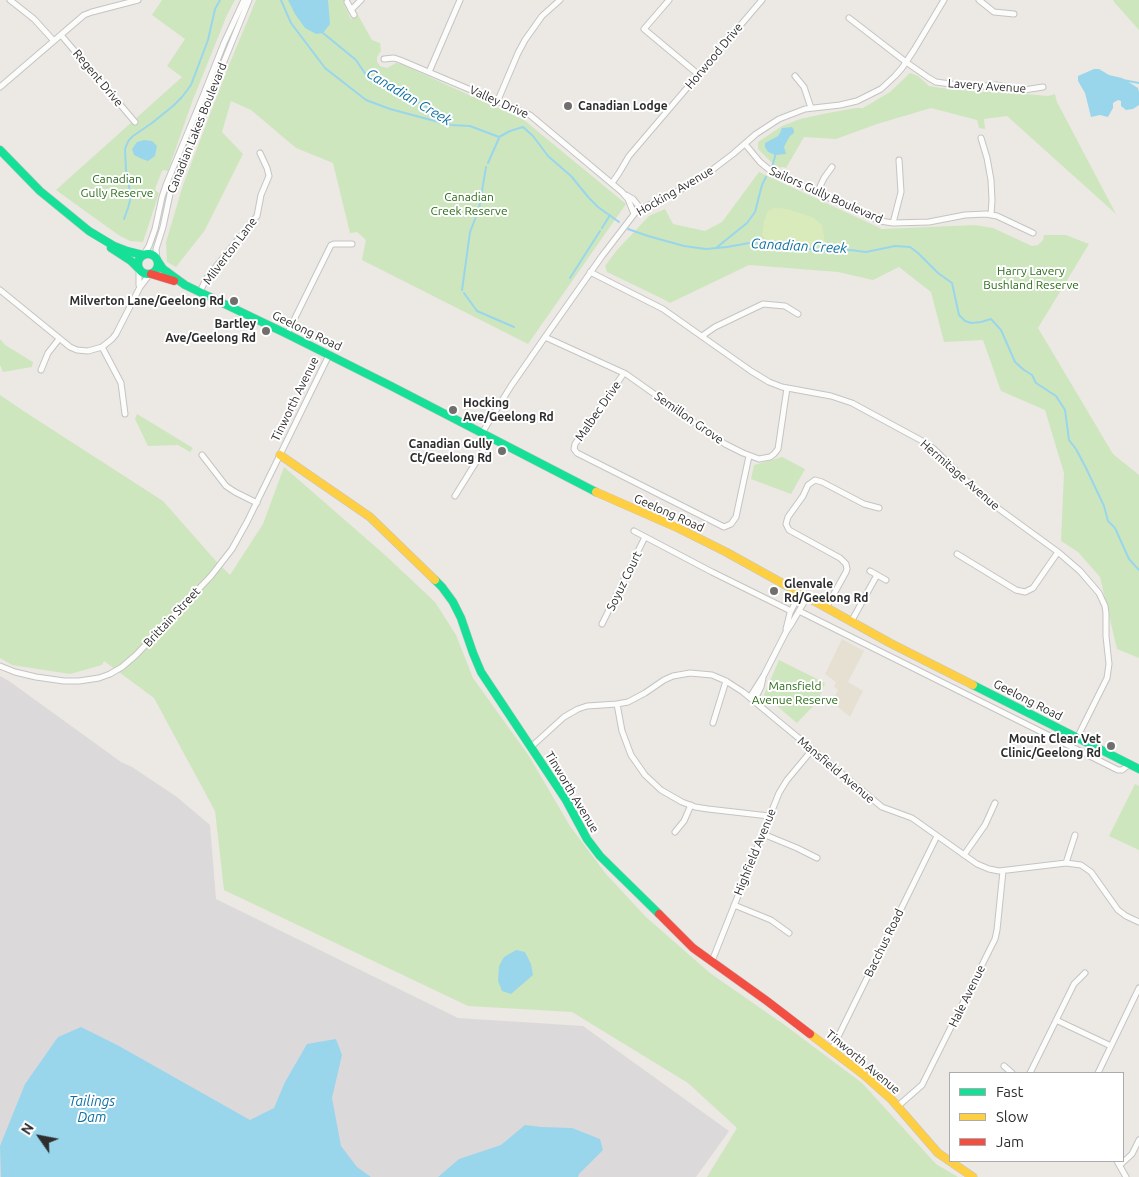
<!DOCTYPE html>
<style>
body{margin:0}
#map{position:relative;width:1139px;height:1177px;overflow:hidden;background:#ece8e4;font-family:Ubuntu,sans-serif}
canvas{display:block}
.legend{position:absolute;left:949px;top:1072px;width:175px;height:90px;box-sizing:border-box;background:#fff;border:1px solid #ababab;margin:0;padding:6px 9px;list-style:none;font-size:15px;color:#2e2e2e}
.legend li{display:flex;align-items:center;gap:10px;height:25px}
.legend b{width:25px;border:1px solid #ababab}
.north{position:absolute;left:15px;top:1112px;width:50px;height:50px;-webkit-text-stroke:4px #fff;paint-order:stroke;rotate:303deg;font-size:14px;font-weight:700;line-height:20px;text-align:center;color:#2e2e2e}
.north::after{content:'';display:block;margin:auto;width:18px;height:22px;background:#2e2e2e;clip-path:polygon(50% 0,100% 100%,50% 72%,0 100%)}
</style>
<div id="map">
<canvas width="1139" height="1177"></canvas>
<ul class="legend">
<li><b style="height:6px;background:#16e098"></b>Fast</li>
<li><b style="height:6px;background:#ffcf43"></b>Slow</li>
<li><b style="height:6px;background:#f24e42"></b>Jam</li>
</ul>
<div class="north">N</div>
</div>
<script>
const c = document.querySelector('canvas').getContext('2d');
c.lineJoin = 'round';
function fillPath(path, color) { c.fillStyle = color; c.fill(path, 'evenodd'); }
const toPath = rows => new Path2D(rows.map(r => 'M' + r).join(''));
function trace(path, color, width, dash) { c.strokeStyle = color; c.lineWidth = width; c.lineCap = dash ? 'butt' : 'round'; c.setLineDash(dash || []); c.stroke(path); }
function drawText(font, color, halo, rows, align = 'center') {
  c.font = font + ' Ubuntu,sans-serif'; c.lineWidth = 4; c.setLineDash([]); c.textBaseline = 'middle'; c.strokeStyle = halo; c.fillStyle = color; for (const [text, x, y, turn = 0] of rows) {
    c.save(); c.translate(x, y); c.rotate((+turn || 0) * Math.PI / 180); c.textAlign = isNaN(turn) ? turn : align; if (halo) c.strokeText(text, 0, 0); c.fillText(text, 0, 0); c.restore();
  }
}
fillPath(toPath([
 [0,676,9,681,121,762,132,767,177,797,210,825,216,899,458,1018,583,1026,729,1131,696,1177,0,1177]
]), '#dcd9db');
fillPath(toPath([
 [842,639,864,651,848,682,863,691,850,717,832,702,838,690,834,687,836,682,825,674]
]), '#e6e0d3');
fillPath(toPath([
 [162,0,235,0,227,15,192,102,168,171,164,170,162,171,155,189,156,191,159,193,143,242,130,241,120,236,110,229,56,190,182,77,167,66,185,39,152,15],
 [256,0,348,0,343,2,351,19,358,15,372,40,380,43,381,51,377,57,377,62,380,66,387,68,396,63,401,64,524,120,626,204,528,344,362,260,366,240,357,232,350,233,333,163,296,148,251,110,231,101,222,132,243,154,205,230,176,267,167,262,166,242,183,185,227,70],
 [1113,0,1139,0,1139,30,1115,3],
 [910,73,918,76,929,86,941,88,983,92,1003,92,1048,96,1055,94,1057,102,1116,214,1007,116,984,119,985,129,979,128,977,120,931,108,877,124,836,139,804,137,786,168,783,167,777,168,758,149,758,142,782,126,800,119,828,113,856,108,863,108,890,92],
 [759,172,882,229,975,225,993,228,1032,246,1038,245,1043,240,1044,235,1066,235,1089,244,1038,328,1113,454,1139,475,1139,658,1117,649,1100,577,1078,552,1061,541,1064,473,1045,410,1001,391,983,340,944,342,931,292,899,267,873,280,838,272,749,265,670,303,665,300,607,272,605,266,617,250,649,216,665,209,673,224,705,231,722,222],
 [0,339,5,345,33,362,32,367,3,372,0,365],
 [0,395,25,412,163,501,215,560,230,575,263,524,284,467,385,555,435,602,456,635,473,678,529,756,570,826,606,874,646,917,710,973,786,1026,862,1083,936,1164,958,1177,707,1177,737,1128,688,1083,572,1012,468,1006,224,890,215,811,154,698,104,661,102,665,70,674,12,665,0,658],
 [137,414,193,448,190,452,178,445,148,446,135,419],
 [782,457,805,469,791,494,751,479,754,465],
 [779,660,825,683,818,701,797,723,764,695],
 [1135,784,1139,786,1139,850,1109,836]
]), '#cee6be');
fillPath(toPath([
 [774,208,787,209,800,213,814,218,822,225,825,243,818,245,774,240,767,240,762,235,764,221,768,211]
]), '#d9eabb');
fillPath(toPath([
 [288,0,328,0,330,24,323,33,316,34,305,28,295,14],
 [1094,69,1099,69,1109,75,1122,78,1138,88,1139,92,1139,105,1133,109,1126,110,1121,106,1121,101,1118,100,1113,103,1113,108,1108,117,1100,115,1091,117,1085,93,1078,81,1078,76],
 [792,127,794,130,794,133,790,136,787,141,784,147,786,154,775,155,768,152,765,147,765,143,778,136,780,133,782,128],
 [144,140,152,141,157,146,155,156,148,161,142,159,134,155,132,149,137,142],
 [516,950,525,952,531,964,533,975,511,994,502,991,498,981,499,966,504,957],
 [81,1027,119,1046,250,1120,274,1108,285,1082,307,1044,336,1039,342,1055,332,1098,341,1146,357,1167,371,1177,1,1177,0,1146,25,1084,58,1037],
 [525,1125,541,1127,572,1128,600,1139,603,1150,579,1174,578,1177,438,1177,459,1159,501,1145]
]), '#99d6ec');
trace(toPath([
 [281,0,291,23,325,68,366,100,390,109,450,125],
 [323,33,356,60,366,75,399,91,447,119,450,125,470,126,499,137,510,131,523,127,533,136,548,156,571,176,589,198,598,207,619,222],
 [1123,80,1139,83],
 [488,163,499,138],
 [772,167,776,153],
 [124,219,128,208,131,197,126,170,125,150,126,146,129,140,133,136,152,123,173,106,182,97,191,85,208,40,215,9,220,0],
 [602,228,610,215],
 [628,229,648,236,684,246,706,249,727,247,755,242,762,246,772,246,792,244,803,248,824,251,850,250,866,252,895,246,910,247,918,253,938,273,952,283,959,315,965,321,971,323,981,322,991,319,1001,330,1015,362,1024,370,1032,375,1036,383,1056,396,1065,410,1069,440,1076,449,1086,468,1104,506,1108,521,1115,528,1129,559,1139,570],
 [716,248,747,223,755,212,762,185,766,177],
 [570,278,600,231],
 [462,290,470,232,479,209,486,167],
 [464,293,477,311,514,327]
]), '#99d6ec', 2);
const street = toPath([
 [10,0,34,19,54,41],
 [669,0,644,29,699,75],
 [979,0,994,12,1014,14],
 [347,2,354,15],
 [351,10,361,0],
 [849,18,906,62,929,78,936,82,972,87,996,85,1024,90,1043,87],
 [61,35,135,122],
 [384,59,394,58,400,60,530,115,622,192,628,199,634,214],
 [429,72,460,0],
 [795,76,804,87,811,108],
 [0,87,84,15,92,12,138,0],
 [498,100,518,53,525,40,542,16,560,0],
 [981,138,987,158,991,180,992,200,991,215],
 [745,144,760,162,772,172,880,221,893,223,929,222,965,215,986,214,997,216,1033,233],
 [612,183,619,173,629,156,762,0],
 [817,193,824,178,832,167],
 [626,195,633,199,641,209],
 [893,223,901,192,899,160],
 [144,254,149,246,155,229,162,197,166,185,203,96,224,43,244,0],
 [157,260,156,249,163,227,170,194,249,0],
 [590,272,663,309,751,371,769,382,782,387,831,396,852,403,926,443,934,449,984,498,1058,552,1080,571,1099,593,1105,606,1106,613,1106,636,1109,664,1107,678,1077,738],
 [139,285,139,270],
 [0,290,70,347,77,350,88,351,102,347,112,339,116,334,140,287,150,274],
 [200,292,206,279,257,216,261,195,269,176,267,168,260,153],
 [287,334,331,245,334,244,352,244],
 [702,336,715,327,763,304,785,306,798,314],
 [545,337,626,374,725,444,743,453,759,459,770,457,774,454,778,449,787,388],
 [102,347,121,383,125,414],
 [41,370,48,353,59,339],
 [624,373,575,444,574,449,577,453,724,527,731,524,736,517,749,456],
 [482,433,511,386,545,337,602,256,635,213,641,209,684,188,704,176,733,154,756,134,779,119,805,109,840,105,857,101,881,89,895,76,902,68,914,50,944,0],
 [202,455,226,486,235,492,257,503],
 [455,496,491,438],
 [634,531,712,572,791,611],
 [957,554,1016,590,1025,592,1033,588,1058,552],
 [870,571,886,580],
 [826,608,846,572,847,569,846,564,840,558,789,530,786,524,788,517,803,496,808,485,815,480,822,482,864,504,879,508],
 [799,611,1118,770,1122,770,1130,764],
 [851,622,877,575],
 [602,624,645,537],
 [786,629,790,613,800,593],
 [0,666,15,672,36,677,64,681,79,681,99,678,110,674,122,667,136,655,211,576,232,549,247,522,329,355],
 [750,697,764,675,786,632,792,623,807,597],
 [754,701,761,687,763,678],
 [617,704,622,731,631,755,645,775,661,790,682,802,695,807,708,809,769,816],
 [713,723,726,681],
 [531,747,564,717,578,709,587,706,617,704,628,702,645,693,664,680,673,676,690,673,712,675,726,681,743,692,882,807,912,818,977,864,989,869,999,871,1066,863,1081,865,1091,872,1118,910,1126,916,1139,922],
 [675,832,684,821,691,805],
 [763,834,797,848,817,858],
 [964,855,985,825,995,803],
 [1066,863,1075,835],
 [734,905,771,920,789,933],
 [712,961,779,793,787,780,812,750],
 [1056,1020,1111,1046],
 [832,1049,937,836],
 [1004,1066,1012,1073],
 [1030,1073,1074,984,1085,973],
 [1098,1073,1139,988],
 [898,1106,922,1085,995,939,997,930,1003,871],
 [1117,1161,1126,1177],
 [1120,1165,1132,1154,1139,1140]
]);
const fast = toPath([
 [0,150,40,191,89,231,114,246,127,251,143,255],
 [111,248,131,261,139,269],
 '138 264a10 10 0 1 1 20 0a10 10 0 1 1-20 0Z',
 [157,260,163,269,185,285,287,334,391,386,596,492],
 [435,580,442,587,453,602,461,618,473,653,481,672,566,800,587,839,600,856,659,914],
 [973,685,1139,769]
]);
const slow = toPath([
 [280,455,370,517,435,580],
 [596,492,678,528,726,552,890,643,973,685],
 [810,1034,864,1075,892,1100,938,1153,973,1177]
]);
const jam = toPath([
 [151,274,174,281],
 [659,914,693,948,767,1001,810,1034]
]);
trace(street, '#c5c4c5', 7);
trace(fast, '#c5c4c5', 9);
trace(slow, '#c5c4c5', 9);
trace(jam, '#c5c4c5', 9);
trace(street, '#fcfcfb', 5);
trace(fast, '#16e098', 8);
trace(slow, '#ffcf43', 8);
trace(jam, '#f24e42', 8);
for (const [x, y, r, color] of [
 [568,106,5,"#706f6e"],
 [234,301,5,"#706f6e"],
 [266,331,5,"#706f6e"],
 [453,410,5,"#706f6e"],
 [502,451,5,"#706f6e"],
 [774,591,5,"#706f6e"],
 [1111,746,5,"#706f6e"]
]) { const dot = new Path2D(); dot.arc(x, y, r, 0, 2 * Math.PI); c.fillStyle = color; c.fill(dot); trace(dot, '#fff', 2); }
drawText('12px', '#2e2e2e', '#fff', [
 ["Horwood Drive",714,56,-50],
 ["Regent Drive",98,78,50],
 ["Lavery Avenue",987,86,4],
 ["Valley Drive",499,102,24],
 ["Canadian Lakes Boulevard",197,128,-68],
 ["Hocking Avenue",675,191,-30],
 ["Sailors Gully Boulevard",826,195,24],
 ["Milverton Lane",230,251,-53],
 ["Geelong Road",307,331,26],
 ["Tinworth Avenue",295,399,-64],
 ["Malbec Drive",598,411,-55],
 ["Semillon Grove",689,418,35],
 ["Hermitage Avenue",960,475,41],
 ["Geelong Road",669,513,24],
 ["Soyuz Court",624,581,-64],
 ["Brittain Street",172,617,-47],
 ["Geelong Road",1028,700,27],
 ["Mansfield Avenue",836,770,40],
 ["Tinworth Avenue",572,792,59],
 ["Highfield Avenue",755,852,-68],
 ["Bacchus Road",884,943,-64],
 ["Hale Avenue",967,996,-64],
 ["Tinworth Avenue",863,1062,40]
]);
drawText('bold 12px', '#2e2e2e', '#fff', [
 ["Canadian Lodge",578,106,"left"],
 ["Milverton Lane/Geelong Rd",224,301],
 ["Bartley",256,324],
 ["Ave/Geelong Rd",256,338],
 ["Hocking",463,403,"left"],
 ["Ave/Geelong Rd",463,417,"left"],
 ["Canadian Gully",492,444],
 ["Ct/Geelong Rd",492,458],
 ["Glenvale",784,584,"left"],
 ["Rd/Geelong Rd",784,598,"left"],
 ["Mount Clear Vet",1101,739],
 ["Clinic/Geelong Rd",1101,753]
], 'right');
drawText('12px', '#2c6e1b', '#fff', [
 ["Canadian",117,179],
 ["Gully Reserve",117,193],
 ["Canadian",469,197],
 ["Creek Reserve",469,211],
 ["Harry Lavery",1031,271],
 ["Bushland Reserve",1031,285],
 ["Mansfield",795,686],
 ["Avenue Reserve",795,700]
]);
drawText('italic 14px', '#0d6fa3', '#fff', [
 ["Canadian Creek",409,97,31],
 ["Canadian Creek",799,246,3],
 ["Tailings",92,1101],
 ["Dam",92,1117]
]);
</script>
